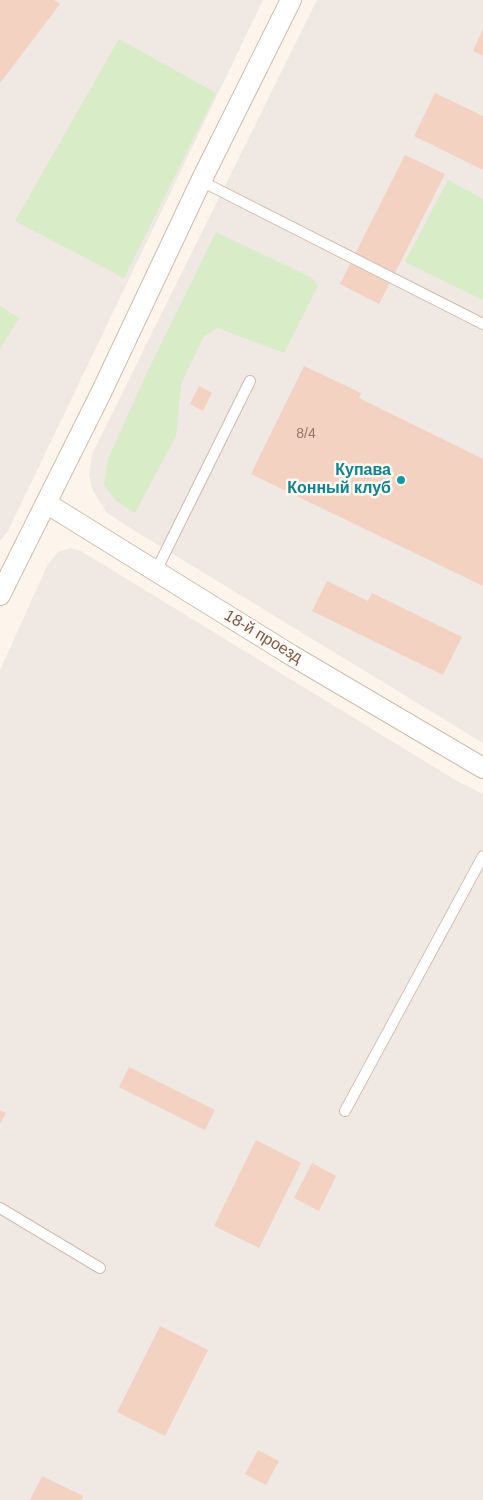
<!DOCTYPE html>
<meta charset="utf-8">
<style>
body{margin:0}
canvas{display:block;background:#fdf5eb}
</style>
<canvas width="483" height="1500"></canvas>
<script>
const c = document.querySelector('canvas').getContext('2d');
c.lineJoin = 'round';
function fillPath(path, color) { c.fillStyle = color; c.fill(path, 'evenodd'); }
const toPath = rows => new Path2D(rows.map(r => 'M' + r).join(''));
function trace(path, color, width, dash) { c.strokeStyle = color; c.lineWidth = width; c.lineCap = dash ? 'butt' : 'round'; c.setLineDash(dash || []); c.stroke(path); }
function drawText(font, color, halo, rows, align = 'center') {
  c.font = font + ' Arial,sans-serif'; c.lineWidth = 5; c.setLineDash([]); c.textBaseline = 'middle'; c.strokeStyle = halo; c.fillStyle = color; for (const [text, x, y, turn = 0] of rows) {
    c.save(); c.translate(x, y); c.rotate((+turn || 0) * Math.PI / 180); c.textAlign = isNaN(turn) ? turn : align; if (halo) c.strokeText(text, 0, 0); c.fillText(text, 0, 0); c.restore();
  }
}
fillPath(toPath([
 [0,0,263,0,8,531,0,541],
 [317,0,483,0,483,743,127,526,107,513,93,491,89,475,92,454],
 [71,548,81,551,457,781,483,794,483,1500,0,1500,0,670,48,564,58,552]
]), '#efe8e3');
fillPath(toPath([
 [119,39,216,93,124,278,15,221],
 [448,180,483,199,483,300,405,262],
 [216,232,312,278,318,286,284,353,218,328,204,336,181,384,176,436,135,513,116,501,104,485,108,459,145,377],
 [0,306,19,318,0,349]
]), '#d9ecc8');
fillPath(toPath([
 [0,0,54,0,60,4,0,83],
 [483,29,483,56,473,51],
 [435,93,483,116,483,170,414,136],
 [405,155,445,174,379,304,340,284],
 [304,366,361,393,359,398,483,459,483,586,251,474],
 [199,386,212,393,203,411,190,404],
 [327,581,368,601,372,593,462,637,443,675,312,611],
 [129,1067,215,1110,205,1130,119,1087],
 [0,1110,6,1113,0,1124],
 [256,1140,301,1163,259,1248,214,1226],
 [312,1163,336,1176,319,1211,294,1198],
 [160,1326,208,1350,165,1436,117,1412],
 [258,1450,279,1461,266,1485,245,1474],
 [42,1476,83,1496,81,1500,30,1500]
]), '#f3d2c2');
const service = toPath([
 [201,181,483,324],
 [156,571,250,381],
 [345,1111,483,856],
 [0,1208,100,1268]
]);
const minor = toPath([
 [46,503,291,655,483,768],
 [0,595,100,395,201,181,291,0]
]);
trace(service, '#d0bbaf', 12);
trace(minor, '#d0bbaf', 22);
trace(service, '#fff', 10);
trace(minor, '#fff', 20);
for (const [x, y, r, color] of [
 [401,480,5,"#0f9aa8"]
]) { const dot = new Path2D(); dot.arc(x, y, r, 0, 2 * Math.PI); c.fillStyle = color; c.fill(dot); trace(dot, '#fff9f2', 2); }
drawText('14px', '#98776a', null, [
 ["8/4",306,434]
]);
drawText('bold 16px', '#0d838f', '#fff9f2', [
 ["Купава",391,471],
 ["Конный клуб",391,489]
], 'right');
drawText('16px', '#79594d', '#fff9f2', [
 ["18-й проезд",263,637,31]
]);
</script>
